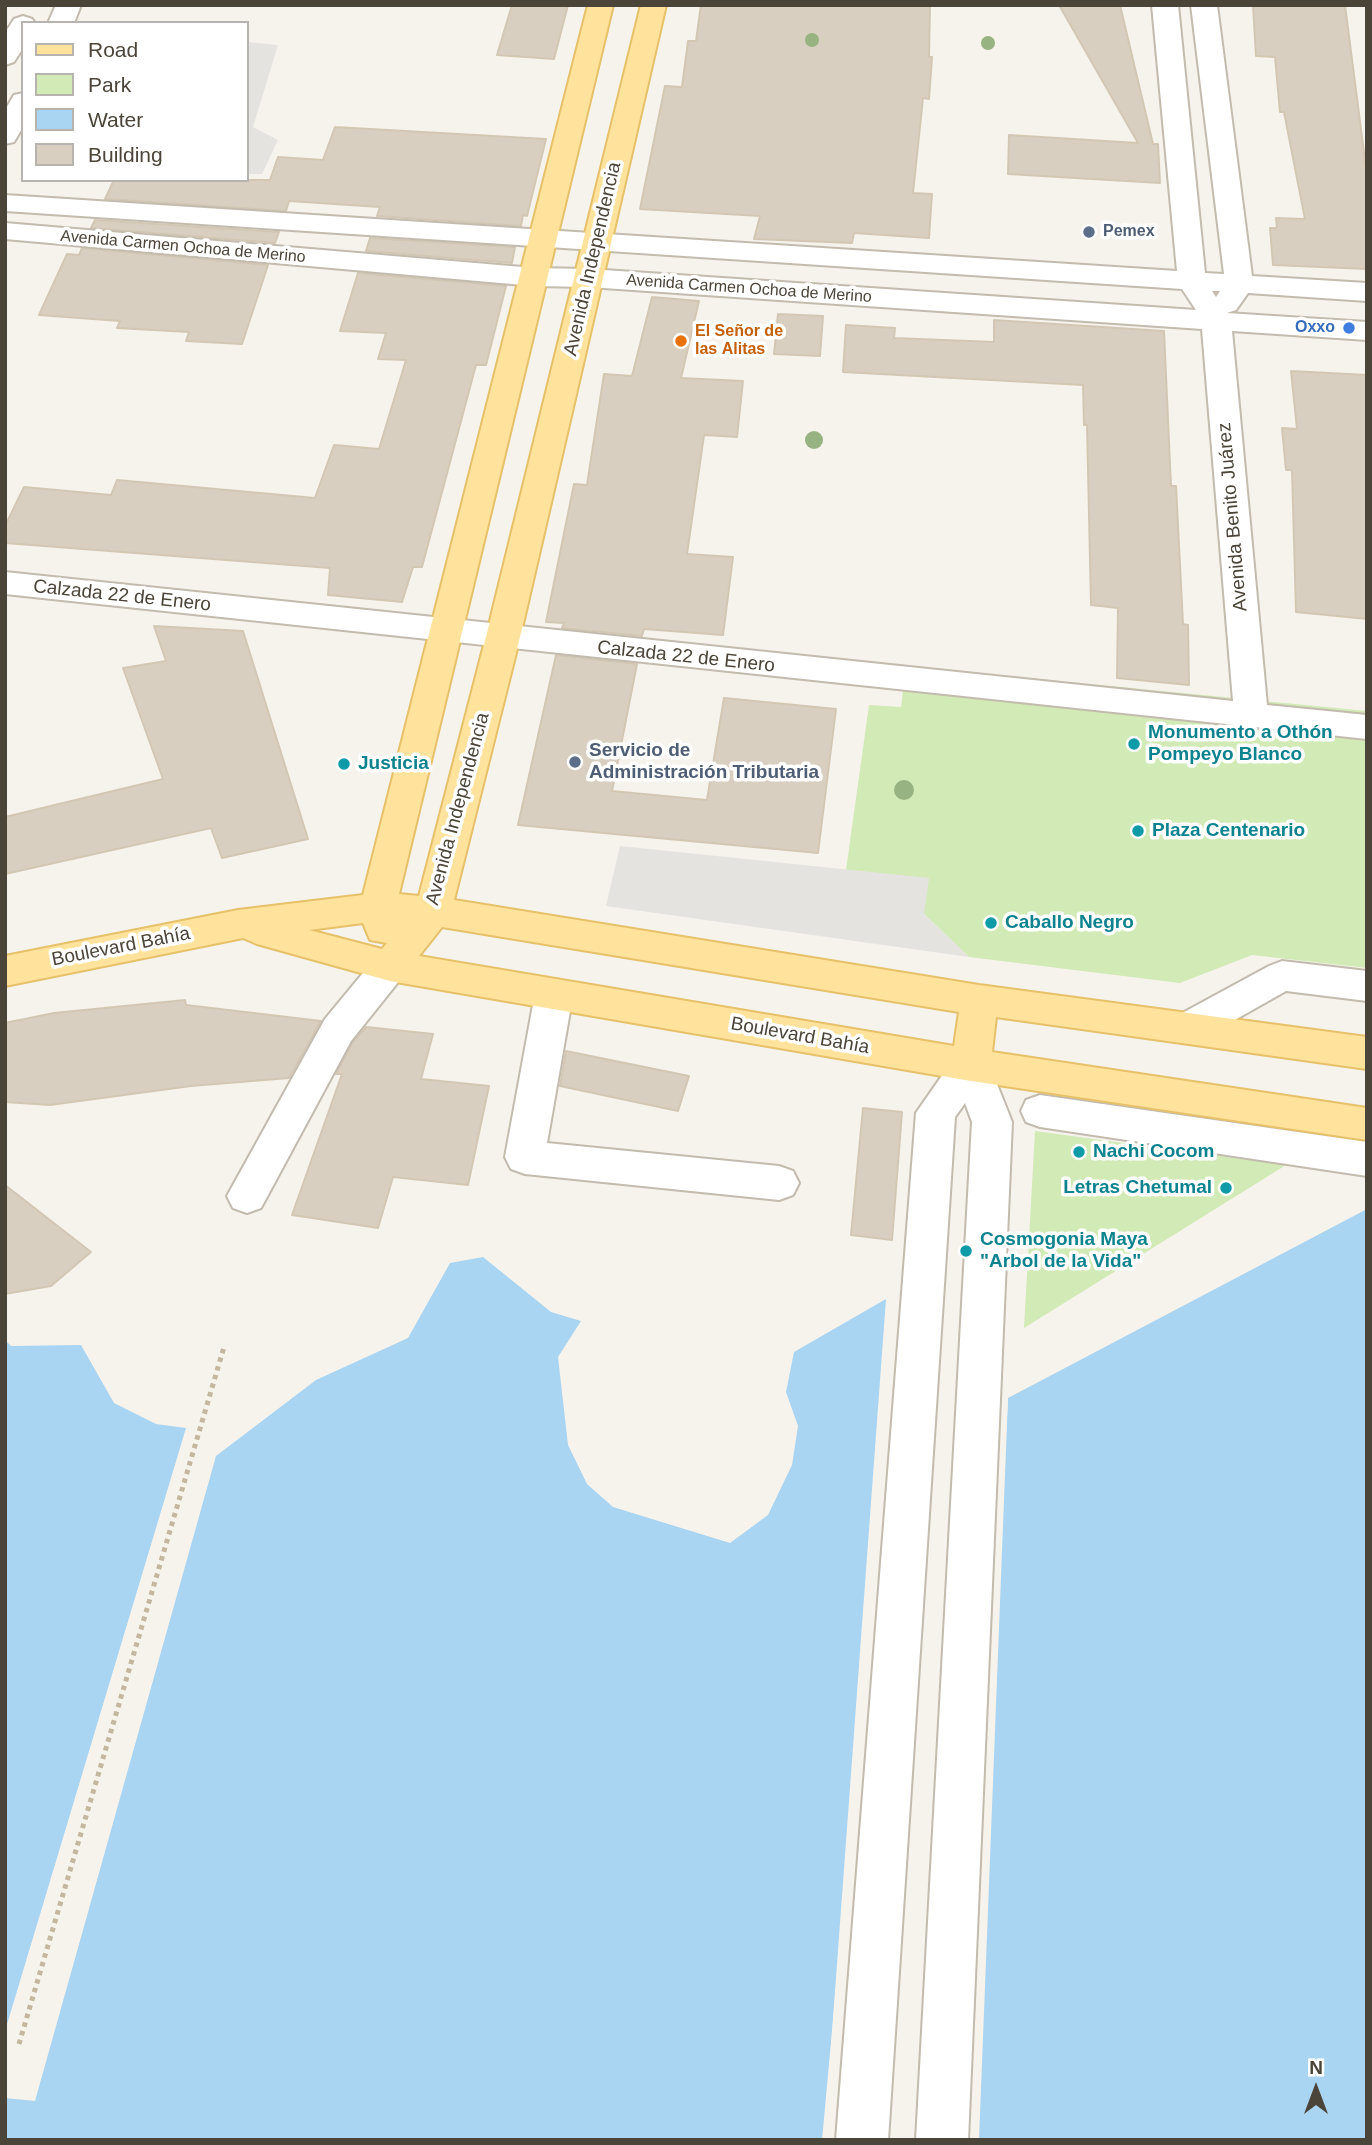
<!DOCTYPE html>
<meta charset="utf-8">
<style>
body{margin:0}
#map{position:relative;width:1372px;height:2145px;overflow:hidden;background:#f6f3ec;font-family:Helvetica,sans-serif}
canvas{display:block}
.frame{position:absolute;inset:0;border:7px solid #4b4439;pointer-events:none}
.legend{position:absolute;left:21px;top:21px;width:228px;height:161px;box-sizing:border-box;background:#fff;border:2px solid #b7b4b0;margin:0;padding:9px 12px;list-style:none;font-size:21px;color:#4b4439}
.legend li{display:flex;align-items:center;gap:14px;height:35px}
.legend b{width:35px;border:2px solid #b7b4b0}
.north{position:absolute;left:1281px;top:2054px;width:70px;height:70px;-webkit-text-stroke:5px #fff;paint-order:stroke;rotate:0deg;font-size:19px;font-weight:700;line-height:28px;text-align:center;color:#4b4439}
.north::after{content:'';display:block;margin:auto;width:24px;height:32px;background:#4b4439;clip-path:polygon(50% 0,100% 100%,50% 72%,0 100%)}
</style>
<div id="map">
<canvas width="1372" height="2145"></canvas>
<div class="frame"></div>
<ul class="legend">
<li><b style="height:9px;background:#ffe39c"></b>Road</li>
<li><b style="height:19px;background:#d2eab5"></b>Park</li>
<li><b style="height:19px;background:#a9d4f2"></b>Water</li>
<li><b style="height:19px;background:#d8cfc1"></b>Building</li>
</ul>
<div class="north">N</div>
</div>
<script>
const c = document.querySelector('canvas').getContext('2d');
c.lineJoin = 'round';
function fillPath(path, color) { c.fillStyle = color; c.fill(path, 'evenodd'); }
const toPath = rows => new Path2D(rows.map(r => 'M' + r).join(''));
function trace(path, color, width, dash) { c.strokeStyle = color; c.lineWidth = width; c.lineCap = dash ? 'butt' : 'round'; c.setLineDash(dash || []); c.stroke(path); }
function drawText(font, color, halo, rows, align = 'center') {
  c.font = font + ' Helvetica,sans-serif'; c.lineWidth = 7; c.setLineDash([]); c.textBaseline = 'middle'; c.strokeStyle = halo; c.fillStyle = color; for (const [text, x, y, turn = 0] of rows) {
    c.save(); c.translate(x, y); c.rotate((+turn || 0) * Math.PI / 180); c.textAlign = isNaN(turn) ? turn : align; if (halo) c.strokeText(text, 0, 0); c.fillText(text, 0, 0); c.restore();
  }
}
fillPath(toPath([
 [906,666,1367,711,1367,968,1252,955,1180,983,969,957,924,914,846,870,869,705,901,707],
 [1035,1131,1286,1165,1024,1328]
]), '#d2eab5');
fillPath(toPath([
 [247,42,278,45,253,127,278,140,262,174,247,174],
 [620,846,929,878,924,914,969,957,606,906]
]), '#e5e3e0');
fillPath(toPath([
 [1367,1209,1367,2140,979,2140,1008,1398],
 [483,1257,551,1312,581,1321,558,1357,568,1445,587,1484,613,1507,730,1543,768,1515,792,1465,798,1426,786,1392,794,1352,886,1299,824,2140,5,2140,5,2098,35,2101,216,1456,316,1380,408,1338,450,1263],
 [5,1340,11,1346,81,1345,114,1403,156,1424,186,1428,5,2031]
]), '#a9d4f2');
fillPath(toPath([
 [1009,1394,1008,1398,995,1642,1005,1398],
 [848,1858,828,2140,822,2140]
]), '#f6f3ec');
const building = toPath([
 [512,5,568,5,554,59,497,55,512,5],
 [701,5,930,5,929,57,932,57,929,99,923,98,913,193,932,194,929,238,854,233,852,243,754,239,760,216,640,209,665,86,682,87,688,41,696,41,701,5],
 [1059,5,1120,5,1153,144,1158,144,1160,183,1008,174,1009,135,1138,143,1059,5],
 [1253,5,1345,5,1367,176,1367,269,1273,265,1270,228,1277,228,1276,218,1305,219,1284,112,1280,112,1275,57,1256,56,1253,5],
 [335,127,546,139,527,216,523,215,521,226,377,216,380,207,289,201,286,211,105,199,114,180,270,180,278,157,323,160,335,127],
 [95,220,279,232,275,243,91,228,95,220],
 [370,238,515,247,512,263,366,251,370,238],
 [82,248,268,265,242,344,186,341,189,332,117,328,120,321,39,315,67,254,79,255,82,248],
 [358,273,506,286,486,365,476,365,422,567,413,567,402,602,328,595,330,568,5,543,5,526,24,487,111,495,117,480,315,498,334,445,379,449,406,360,378,359,386,333,340,331,358,273],
 [652,297,699,301,681,378,743,381,737,437,704,435,687,554,733,557,723,635,644,629,642,636,562,628,564,623,546,622,574,484,587,485,604,374,632,376,652,297],
 [778,314,823,316,820,356,774,354,778,314],
 [994,320,1164,331,1171,486,1176,486,1183,624,1188,625,1189,685,1117,678,1118,608,1091,605,1087,425,1084,425,1083,385,843,372,846,325,895,328,894,338,994,342,994,320],
 [1291,371,1367,375,1367,619,1296,612,1292,470,1286,470,1282,428,1297,429,1291,371],
 [154,626,243,631,308,839,222,858,211,828,5,874,5,817,163,779,123,668,166,661,154,626],
 [556,655,637,664,612,791,707,800,724,698,836,709,818,853,518,825,556,655],
 [185,1000,186,1005,321,1021,289,1078,191,1086,50,1105,5,1102,5,1023,54,1013,185,1000],
 [366,1027,433,1034,421,1079,489,1086,468,1185,393,1177,378,1228,292,1215,342,1074,336,1074,353,1042,366,1027],
 [566,1051,689,1076,678,1111,560,1086,566,1051],
 [863,1108,902,1112,892,1240,851,1235,863,1108],
 [5,1185,91,1252,51,1286,5,1294,5,1185]
]);
fillPath(building, '#d8cfc1');
trace(building, '#d3c7b4', 2);
const minor = toPath([
 [56,5,81,5,74,23,48,23,56,5],
 [1152,5,1178,5,1205,273,1224,274,1191,5,1217,5,1252,276,1367,283,1367,301,1248,293,1236,310,1227,313,1367,322,1367,340,1232,331,1267,705,1367,715,1367,739,5,594,5,572,1233,701,1202,329,589,287,534,286,5,239,5,223,534,268,589,269,1196,310,1182,289,5,211,5,195,1177,271,1152,5],
 [1212,291,1220,291,1216,297,1212,291],
 [23,16,32,19,35,23,23,23,23,48,14,62,5,65,5,33,14,19,23,16],
 [23,93,23,127,14,142,5,144,5,110,14,95,23,93],
 [390,951,403,956,409,966,403,976,351,1041,261,1208,247,1213,233,1208,227,1196,325,1019,377,956,390,951],
 [1282,961,1367,971,1367,1001,1286,991,1201,1039,1188,1043,1175,1039,1169,1028,1175,1017,1269,966,1282,961],
 [554,979,567,983,573,994,547,1143,779,1166,793,1171,799,1183,793,1195,779,1200,525,1174,511,1169,505,1157,535,994,541,983,554,979],
 [971,1049,985,1054,1012,1122,968,2140,916,2140,972,1122,965,1103,955,1117,888,2140,836,2140,916,1113,957,1054,971,1049],
 [1040,1095,1367,1142,1367,1176,1040,1127,1026,1122,1021,1111,1026,1100,1040,1095]
]);
const major = toPath([
 [588,5,613,5,399,894,419,896,486,637,641,5,666,5,520,637,454,900,979,985,1367,1037,1367,1069,996,1017,992,1052,1367,1108,1367,1140,971,1081,390,981,257,944,243,938,5,986,5,956,238,910,363,895,588,5],
 [363,923,370,940,387,943,382,949,309,930,363,923],
 [442,927,959,1012,954,1046,419,956,442,927]
]);
trace(minor, '#c2bbae', 4);
trace(major, '#e6c16a', 4);
trace(toPath([
 [19,2044,224,1347]
]), '#c4b79f', 5, [4.5, 4.5]);
fillPath(minor, '#fff');
fillPath(major, '#ffe39c');
c.fillStyle = '#97b381';
for (const [x, y, r] of [
 [812,40,7],
 [988,43,7],
 [814,440,9],
 [904,790,10]
]) { c.beginPath(); c.arc(x, y, r, 0, 2 * Math.PI); c.fill(); }
for (const [x, y, r, color] of [
 [1089,232,7,"#5c6f8a"],
 [1349,328,7,"#3f7fe0"],
 [681,341,7,"#e8710a"],
 [1134,744,7,"#0f9aa8"],
 [575,762,7,"#5c6f8a"],
 [344,764,7,"#0f9aa8"],
 [1138,831,7,"#0f9aa8"],
 [991,923,7,"#0f9aa8"],
 [1079,1152,7,"#0f9aa8"],
 [1226,1188,7,"#0f9aa8"],
 [966,1251,7,"#0f9aa8"]
]) { const dot = new Path2D(); dot.arc(x, y, r, 0, 2 * Math.PI); c.fillStyle = color; c.fill(dot); trace(dot, '#fff', 2.5); }
drawText('bold 16px', '#4e5e75', '#fff', [
 ["Pemex",1103,232]
], 'left');
drawText('16px', '#4b4439', '#fff', [
 ["Avenida Carmen Ochoa de Merino",183,247,5],
 ["Avenida Carmen Ochoa de Merino",749,289,4]
]);
drawText('bold 16px', '#366cbe', '#fff', [
 ["Oxxo",1335,328]
], 'right');
drawText('bold 16px', '#c56008', '#fff', [
 ["El Señor de",695,332],
 ["las Alitas",695,350]
], 'left');
drawText('19px', '#4b4439', '#fff', [
 ["Avenida Independencia",593,259,-77],
 ["Avenida Benito Juárez",1233,517,-95],
 ["Calzada 22 de Enero",122,596,6],
 ["Calzada 22 de Enero",686,657,6],
 ["Avenida Independencia",458,809,-75],
 ["Boulevard Bahía",121,947,-11],
 ["Boulevard Bahía",800,1036,10]
]);
drawText('bold 19px', '#0d838f', '#fff', [
 ["Monumento a Othón",1148,733],
 ["Pompeyo Blanco",1148,755],
 ["Justicia",358,764],
 ["Plaza Centenario",1152,831],
 ["Caballo Negro",1005,923],
 ["Nachi Cocom",1093,1152],
 ["Letras Chetumal",1212,1188,"right"],
 ["Cosmogonia Maya",980,1240],
 ["\"Arbol de la Vida\"",980,1262]
], 'left');
drawText('bold 19px', '#4e5e75', '#fff', [
 ["Servicio de",589,751],
 ["Administración Tributaria",589,773]
], 'left');
</script>
